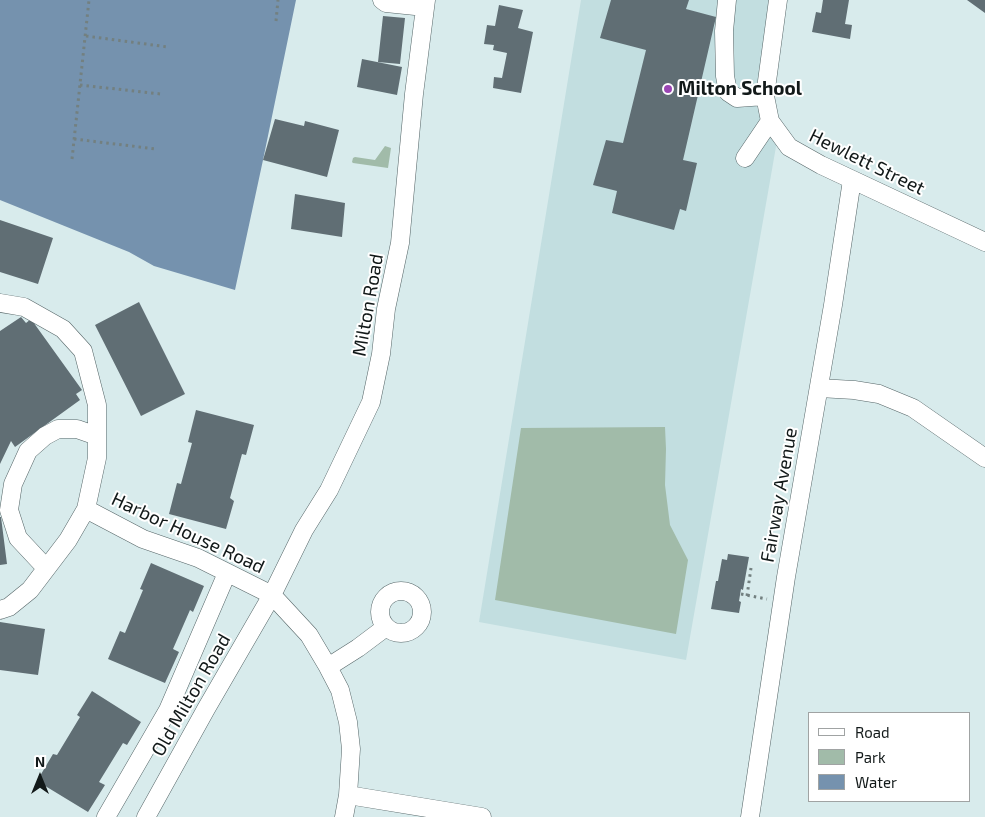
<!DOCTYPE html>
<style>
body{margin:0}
#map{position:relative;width:985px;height:817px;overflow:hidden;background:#d8ebec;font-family:"Exo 2",sans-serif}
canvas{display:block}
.legend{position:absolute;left:808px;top:712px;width:162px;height:90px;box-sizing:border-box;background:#fff;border:1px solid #a0a3a3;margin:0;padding:6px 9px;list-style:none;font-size:15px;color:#121919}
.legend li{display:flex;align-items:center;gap:10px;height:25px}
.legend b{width:25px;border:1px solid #a0a3a3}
.north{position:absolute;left:15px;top:752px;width:50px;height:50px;-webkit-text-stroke:4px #fff;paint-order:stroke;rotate:0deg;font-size:14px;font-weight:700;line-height:20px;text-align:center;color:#121919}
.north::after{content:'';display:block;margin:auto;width:18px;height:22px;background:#121919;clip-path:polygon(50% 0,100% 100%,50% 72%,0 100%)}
</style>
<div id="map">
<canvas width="985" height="817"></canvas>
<ul class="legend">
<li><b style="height:6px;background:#fff"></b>Road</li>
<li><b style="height:14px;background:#a1bba9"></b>Park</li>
<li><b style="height:14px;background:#7592ae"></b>Water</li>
</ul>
<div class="north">N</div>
</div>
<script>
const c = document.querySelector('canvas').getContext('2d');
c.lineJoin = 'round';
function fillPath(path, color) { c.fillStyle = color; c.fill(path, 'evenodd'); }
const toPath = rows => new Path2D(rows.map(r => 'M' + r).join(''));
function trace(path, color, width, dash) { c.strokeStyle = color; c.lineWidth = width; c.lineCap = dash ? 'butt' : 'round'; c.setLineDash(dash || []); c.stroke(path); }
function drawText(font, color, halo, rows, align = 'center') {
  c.font = font + ' "Exo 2",sans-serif'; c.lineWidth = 4; c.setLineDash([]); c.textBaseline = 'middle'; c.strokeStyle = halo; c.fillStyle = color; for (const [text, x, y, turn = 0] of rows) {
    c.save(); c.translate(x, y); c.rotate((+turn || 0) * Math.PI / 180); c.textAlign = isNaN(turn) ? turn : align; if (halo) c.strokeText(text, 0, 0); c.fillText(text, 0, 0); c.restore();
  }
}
fillPath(toPath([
 [581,0,770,0,756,106,777,141,686,660,479,622]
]), '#c2dee0');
fillPath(toPath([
 [385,146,391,148,388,168,353,163,352,162,353,158,355,157,375,160],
 [665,427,666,449,665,485,670,525,688,560,676,634,495,600,521,428]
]), '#a1bba9');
fillPath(toPath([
 [0,0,296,0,263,160,235,290,154,266,129,252,0,200]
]), '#7592ae');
fillPath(toPath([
 [611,0,689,0,686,9,716,17,683,160,697,163,686,211,680,209,674,230,612,213,617,191,593,185,606,140,623,143,646,50,600,38],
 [823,0,849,0,845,24,852,25,850,39,812,32,816,12,821,13],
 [967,0,985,0,985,13],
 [499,5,523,10,518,28,533,32,521,93,493,88,494,77,502,78,507,53,493,50,494,45,484,44,487,25,495,26],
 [383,16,405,18,400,64,378,62],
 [362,59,402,67,397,95,357,87],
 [275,119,304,126,305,121,339,130,327,177,263,160],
 [295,194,345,203,342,237,291,229],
 [0,220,53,238,38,284,0,272],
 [139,302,185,394,141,416,95,325],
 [21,317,26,323,31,319,82,390,76,394,80,400,15,447,11,441,0,464,0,331],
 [196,410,254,425,246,455,242,454,230,498,234,501,226,529,169,514,177,483,181,484,192,443,188,442],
 [0,517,1,517,7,564,0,565],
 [728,554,749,557,743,590,741,589,739,601,741,602,739,613,711,609,716,581,718,581,722,559,727,560],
 [151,563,204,586,193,612,190,610,173,649,179,652,165,683,108,659,120,631,125,633,143,590,140,589],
 [0,622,45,629,38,675,0,670],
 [92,691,141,722,127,745,123,743,99,782,105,785,88,812,37,781,53,754,57,755,80,717,77,715]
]), '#606e74');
const minor = toPath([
 [382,0,386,3,425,7],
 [727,0,724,31,725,76,728,92,737,98,765,96],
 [778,0,765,96,770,121,789,147,821,165,985,242],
 [745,158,770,121],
 [0,303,24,307,63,329,83,351,97,405,97,458,86,509,68,540,30,590,9,607,0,610],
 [819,388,854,390,879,394,913,408,985,458],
 [86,509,143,539,198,558,272,595,309,635,328,667,340,690,348,722,351,749,348,795,344,817],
 [46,568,18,538,9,510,13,484,28,451,45,436,58,429,77,429,97,436],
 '380 612a21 21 0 1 1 42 0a21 21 0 1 1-42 0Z',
 [328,667,358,648,386,627],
 [348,795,482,817],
 [106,817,168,710,227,573],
 [146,817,206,709,272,595,304,530,329,490,371,402,381,354,386,309,400,243,414,94,426,0],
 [750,817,786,577,833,305,852,180]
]);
trace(minor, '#556567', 19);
trace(toPath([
 [276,21,278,0],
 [86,36,168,47],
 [80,85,161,94],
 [74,139,156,149],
 [72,159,89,0],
 [741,594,767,599],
 [747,596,751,568]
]), '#738080', 3, [2.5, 4]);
trace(minor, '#fff', 18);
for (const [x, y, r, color] of [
 [668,89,5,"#9a46b4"]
]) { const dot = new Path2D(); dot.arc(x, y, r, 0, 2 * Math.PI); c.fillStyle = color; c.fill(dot); trace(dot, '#fff', 2); }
drawText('bold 19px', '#121919', '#fff', [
 ["Milton School",678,89]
], 'left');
drawText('19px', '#121919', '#fff', [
 ["Hewlett Street",867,162,26],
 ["Milton Road",368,305,-80],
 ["Fairway Avenue",779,495,-80],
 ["Harbor House Road",188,533,25],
 ["Old Milton Road",191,695,-60]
]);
</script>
